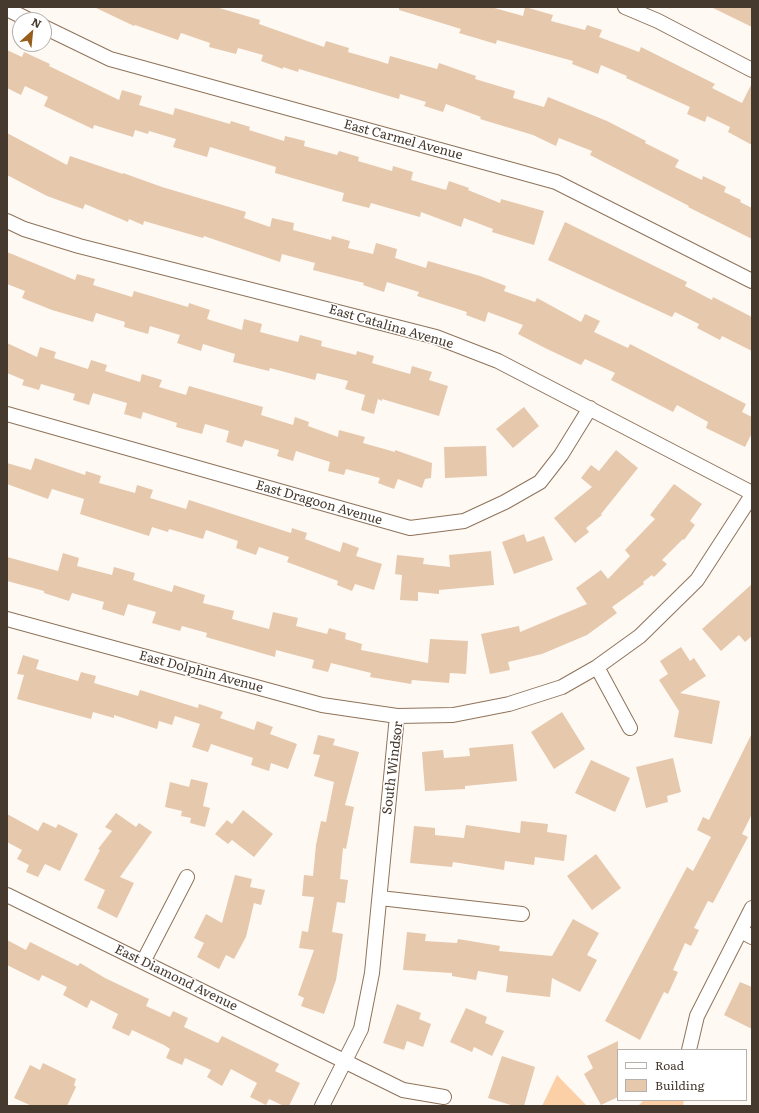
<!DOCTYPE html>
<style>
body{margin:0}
#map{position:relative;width:759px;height:1113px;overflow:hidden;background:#fff9f3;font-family:Literata,serif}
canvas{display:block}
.frame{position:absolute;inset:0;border:8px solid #463a2f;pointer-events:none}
.legend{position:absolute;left:617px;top:1049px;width:130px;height:52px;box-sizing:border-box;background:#fff;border:1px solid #b5b0ac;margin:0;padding:5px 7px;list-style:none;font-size:12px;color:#463a2f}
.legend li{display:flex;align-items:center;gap:8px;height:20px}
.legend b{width:20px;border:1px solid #b5b0ac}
.north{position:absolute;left:12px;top:12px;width:40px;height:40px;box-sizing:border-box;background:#fff;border:1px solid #b5b0ac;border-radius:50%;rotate:27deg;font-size:11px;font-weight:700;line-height:16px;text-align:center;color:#463a2f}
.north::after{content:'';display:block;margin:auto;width:14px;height:18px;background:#975d1b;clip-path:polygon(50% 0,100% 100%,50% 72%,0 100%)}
</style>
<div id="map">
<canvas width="759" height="1113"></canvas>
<div class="frame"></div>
<ul class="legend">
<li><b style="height:5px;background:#fff"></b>Road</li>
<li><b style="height:11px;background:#e6c8ad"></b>Building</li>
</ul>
<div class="north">N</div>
</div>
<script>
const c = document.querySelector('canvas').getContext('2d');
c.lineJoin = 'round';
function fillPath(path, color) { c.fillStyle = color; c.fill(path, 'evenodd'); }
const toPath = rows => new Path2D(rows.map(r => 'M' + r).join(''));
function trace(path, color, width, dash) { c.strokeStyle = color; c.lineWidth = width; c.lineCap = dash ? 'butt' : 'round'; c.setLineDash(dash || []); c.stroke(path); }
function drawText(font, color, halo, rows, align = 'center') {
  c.font = font + ' Literata,serif'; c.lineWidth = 3; c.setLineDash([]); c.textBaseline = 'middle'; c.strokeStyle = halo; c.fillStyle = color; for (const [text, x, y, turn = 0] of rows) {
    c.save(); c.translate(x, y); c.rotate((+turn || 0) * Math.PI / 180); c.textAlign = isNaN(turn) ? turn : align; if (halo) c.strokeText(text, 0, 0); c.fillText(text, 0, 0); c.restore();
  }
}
fillPath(toPath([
 [557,1075,587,1106,542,1106],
 [644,1100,684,1100,683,1106,638,1106]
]), '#fcd0a7');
fillPath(toPath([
 [94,7,216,7,260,20,259,24,324,47,326,41,349,48,348,52,379,61,388,64,390,56,437,69,439,63,476,76,475,79,515,91,513,98,544,107,548,97,607,121,646,141,645,143,679,160,675,167,702,180,703,176,726,187,724,192,741,200,740,202,752,208,752,239,688,207,689,206,590,155,592,151,559,138,556,146,533,135,480,119,481,117,446,104,443,112,424,106,426,102,400,94,399,99,299,69,298,72,283,67,283,69,261,61,263,55,238,48,236,54,209,47,210,43,181,33,178,40,135,25,134,26],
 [399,7,491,7,523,16,525,7,553,15,551,21,585,30,587,25,602,30,599,37,639,52,641,47,715,84,712,88,742,103,752,83,752,145,728,132,730,127,707,116,705,122,687,114,690,107,626,78,627,76,601,65,598,74,572,64,573,61,497,40,496,44,459,33,461,29,399,10],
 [711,7,752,7,752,27],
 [7,50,22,57,24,52,50,64,49,66,119,100,122,90,142,96,139,105,173,115,175,108,230,124,231,121,250,127,249,130,284,141,285,136,305,141,304,146,337,155,339,151,359,157,358,161,392,171,393,166,413,172,411,180,446,190,449,181,469,188,468,190,500,203,501,199,544,211,534,245,492,232,493,229,464,218,461,227,421,212,420,217,371,203,369,208,342,201,344,193,275,173,276,167,210,147,207,157,173,147,176,139,149,131,148,134,135,130,133,137,94,125,93,129,44,106,48,97,25,86,21,95,7,88],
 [7,133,67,165,70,156,123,174,123,173,162,187,246,212,244,218,270,227,272,218,294,223,293,230,331,240,332,236,350,241,348,248,373,254,376,243,397,249,395,258,426,268,428,261,480,276,506,286,504,291,535,302,537,298,581,322,585,314,600,321,594,332,628,348,630,344,746,404,742,412,752,417,752,433,745,447,706,428,708,422,677,405,673,412,611,380,615,373,585,359,581,365,545,348,518,334,523,325,488,312,485,322,466,315,467,312,417,296,419,292,387,282,384,292,363,285,364,283,313,270,315,263,282,254,280,262,204,236,203,238,144,221,143,225,129,219,128,222,85,204,83,209,47,196,7,175],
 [565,222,687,282,685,286,712,300,713,297,752,317,752,351,722,336,720,340,697,328,699,324,675,312,672,317,548,260],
 [7,252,75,280,77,274,95,279,93,285,132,297,134,291,188,307,189,303,210,310,207,319,242,330,244,319,262,324,260,332,298,342,300,335,322,341,321,346,356,355,357,351,374,356,372,363,410,374,412,366,432,372,429,380,448,386,439,416,382,399,382,401,378,399,374,414,361,410,365,395,345,389,348,381,317,373,315,380,270,368,269,371,233,362,235,354,203,344,201,351,177,343,180,335,150,326,148,334,124,327,125,322,96,313,93,322,52,310,22,298,25,291,7,284],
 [7,343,37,357,40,347,56,352,54,358,88,369,91,360,107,365,105,371,140,382,142,374,162,380,159,387,186,395,189,386,263,407,261,415,293,425,295,417,309,422,308,426,338,437,339,430,365,437,363,443,395,452,395,450,432,463,431,478,425,479,422,488,398,479,394,489,378,483,380,478,346,469,344,475,328,471,330,462,296,451,293,461,277,456,279,450,245,440,242,447,226,442,229,431,205,424,202,434,176,427,177,423,143,412,141,419,124,414,127,403,93,393,89,405,73,400,75,394,41,384,39,390,22,385,24,380,7,373],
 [524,407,539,426,513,448,496,429],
 [486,446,487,476,445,478,444,447],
 [616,450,638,468,601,514,602,515,586,528,589,532,575,543,554,518,592,487,581,478,591,465,599,471],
 [35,458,85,475,86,471,101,476,99,483,135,493,137,485,153,490,150,498,186,509,189,500,291,533,292,528,307,533,305,539,340,552,343,542,359,548,356,556,382,564,374,590,355,584,352,591,337,585,338,581,287,562,289,557,259,547,256,555,236,548,238,541,206,530,203,539,169,529,168,532,152,527,149,536,80,514,84,499,52,489,48,499,7,484,7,463,31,470],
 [674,484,702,504,690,521,695,525,684,540,683,539,662,560,667,564,654,577,652,575,643,582,644,584,612,607,617,613,587,635,542,654,508,662,510,670,490,674,481,634,519,626,520,632,587,604,576,588,601,570,608,579,630,556,625,550,655,519,650,515],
 [524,534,527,542,544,536,553,560,514,574,502,542],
 [491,551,494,585,439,590,439,594,418,592,418,601,400,600,402,575,395,574,397,555,424,558,423,564,450,567,449,555],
 [63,553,79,558,77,566,112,575,114,567,135,573,133,580,172,592,174,585,205,595,203,603,234,611,232,619,269,629,273,612,298,618,296,626,327,634,329,628,346,633,345,639,362,644,361,650,428,663,430,639,468,641,466,674,450,673,449,683,412,680,411,684,370,677,371,673,331,663,328,672,312,668,314,660,276,650,275,657,206,637,207,633,182,626,180,631,152,623,156,612,128,604,124,616,102,609,104,602,72,593,69,601,44,593,44,591,7,581,7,557,58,571],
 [752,584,752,636,745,642,739,635,721,651,702,629],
 [681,647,690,661,694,658,706,676,680,693,720,701,712,744,674,737,679,711,659,680,668,674,660,661],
 [23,655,39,660,36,669,78,681,81,672,96,676,94,683,138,696,140,690,198,708,199,704,223,712,220,718,254,730,257,721,273,727,270,734,297,744,288,769,271,763,269,771,251,765,253,758,211,744,208,752,192,747,200,724,175,716,172,725,159,721,157,729,114,715,114,718,93,712,91,719,17,699,24,675,17,674],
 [562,712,585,749,554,769,531,732],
 [752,733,752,814,742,834,748,837,713,903,708,901,694,928,699,930,691,946,685,943,673,970,678,972,668,994,664,992,640,1040,605,1021,687,867,693,871,711,837,697,830,703,817,709,820],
 [318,735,335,739,333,745,359,752,345,805,354,807,346,849,343,848,340,879,348,880,345,903,337,902,332,932,343,934,336,980,324,1014,301,1006,304,998,298,995,314,950,299,948,302,931,308,932,314,897,302,896,304,875,313,876,316,845,321,821,326,822,334,782,314,776,320,755,313,754],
 [513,744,517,781,465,786,465,789,425,791,422,752,443,750,444,758,470,756,469,748],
 [673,758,681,792,667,796,668,802,646,808,636,767],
 [591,760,630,778,615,812,575,793],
 [191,779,208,783,203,806,210,808,205,827,190,823,191,818,181,816,182,811,165,807,170,782,189,787],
 [243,810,273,834,254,857,232,840,228,844,215,834,227,820,232,824],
 [116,813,136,827,139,823,152,832,120,877,134,883,117,918,97,908,105,890,84,880,100,850,98,849,112,831,105,827],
 [7,814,38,831,43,822,56,828,58,824,78,834,60,871,45,864,38,877,26,872,29,865,17,859,22,850,7,842],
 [521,821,548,824,547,832,567,835,564,861,535,857,534,865,505,861,504,870,453,862,452,867,410,863,414,826,435,828,435,835,464,838,466,825,520,833],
 [596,854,621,888,592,910,567,876],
 [235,875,252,879,250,887,265,890,261,905,254,903,246,937,234,959,226,955,219,969,197,957,204,943,194,938,206,914,222,923],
 [573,919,599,933,587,955,597,960,580,992,552,978,550,997,506,992,508,976,478,971,476,980,452,976,452,973,403,970,407,932,426,934,425,941,457,943,458,939,500,946,499,951,552,956],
 [7,940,26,950,30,942,78,966,80,963,105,978,149,999,146,1006,170,1017,173,1011,188,1018,184,1027,218,1043,222,1036,279,1064,275,1071,300,1083,289,1106,284,1106,269,1099,266,1105,250,1097,257,1083,231,1069,222,1086,207,1077,211,1070,185,1058,182,1065,166,1058,170,1049,164,1045,132,1030,129,1036,112,1028,118,1014,91,1000,87,1008,63,995,67,987,42,975,39,981,7,965],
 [740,982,752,987,752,1029,724,1015],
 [397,1004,421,1013,419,1019,431,1024,423,1047,407,1041,404,1050,383,1043],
 [466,1008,487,1017,485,1023,504,1031,492,1056,474,1047,472,1052,450,1042],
 [618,1041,618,1097,601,1105,584,1074,593,1068,587,1056],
 [502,1056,535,1067,524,1106,514,1106,488,1098],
 [43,1063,76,1079,74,1085,76,1087,67,1106,32,1106,14,1098,30,1065,40,1070]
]), '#e6c8ad');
const minor = toPath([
 [625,7,658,21,752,70],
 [7,9,29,20],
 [44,27,110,59,556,182,752,281],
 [7,221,24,229,79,246,436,337,498,361,752,493],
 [7,414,410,528,464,521,505,502,540,482,561,455,590,408],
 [7,619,322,705,397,716,453,715,509,704,562,687,597,667,640,636,697,580,752,495],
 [597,667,630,728],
 [7,895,403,1090,444,1097],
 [380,898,522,914],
 [741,931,752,937],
 [143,962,187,877],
 [689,1050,697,1016,752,908],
 [322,1106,361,1029,372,973,397,716]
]);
trace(minor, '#8e735a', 16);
trace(minor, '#fff', 14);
drawText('13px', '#463a2f', '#fff', [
 ["East Carmel Avenue",403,140,15],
 ["East Catalina Avenue",391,327,16],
 ["East Dragoon Avenue",319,503,16],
 ["East Dolphin Avenue",201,672,15],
 ["South Windsor",393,768,-83],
 ["East Diamond Avenue",176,978,26]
]);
</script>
